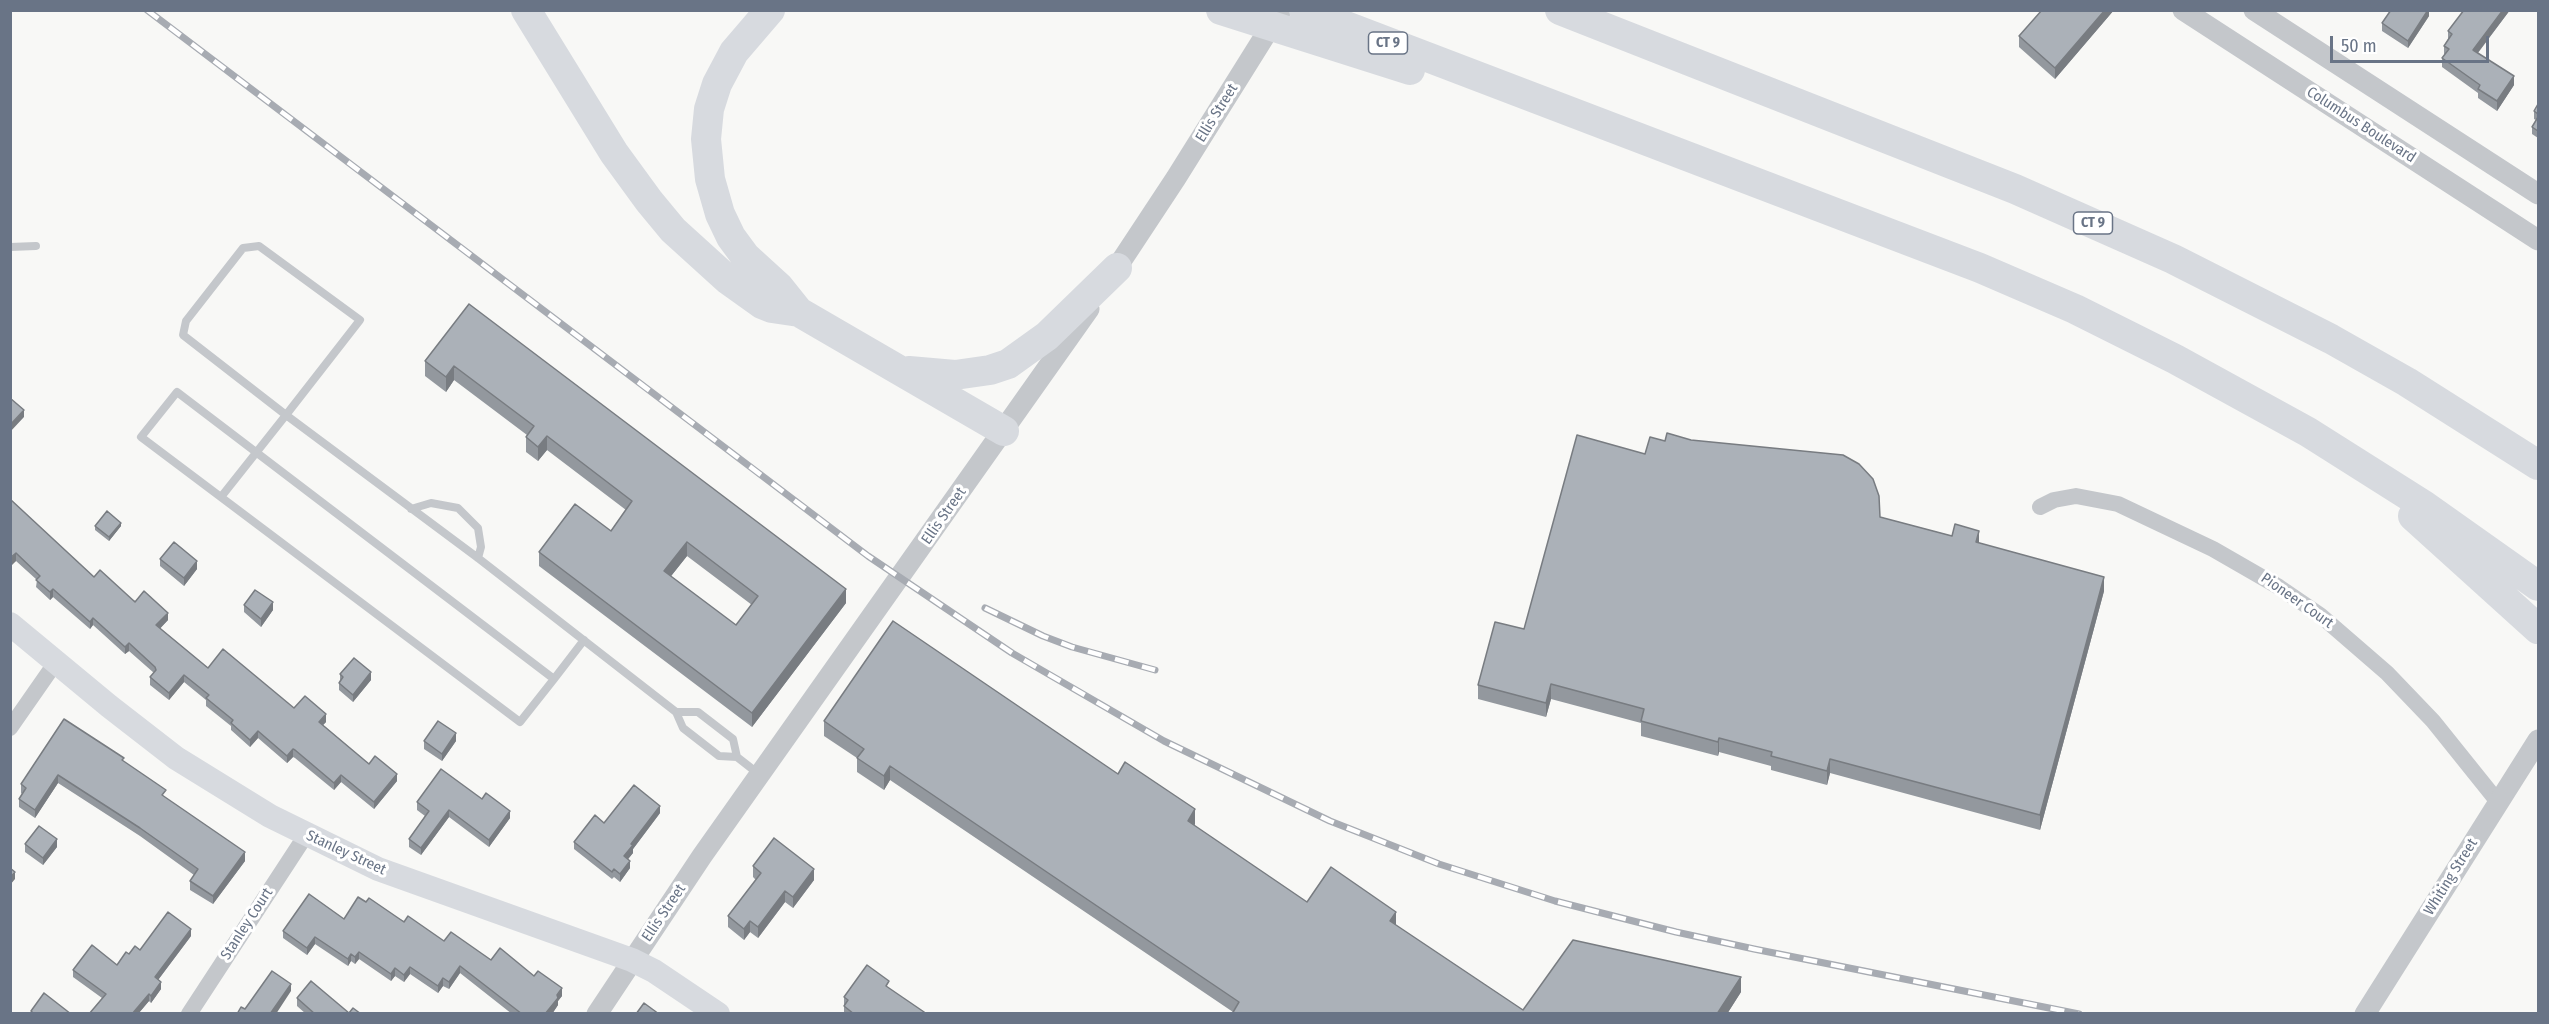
<!DOCTYPE html>
<style>
body{margin:0}
#map{position:relative;width:2549px;height:1024px;overflow:hidden;background:#f8f8f6;font-family:"Fira Sans Condensed",sans-serif}
canvas{display:block}
.frame{position:absolute;inset:0;border:12px solid #697486;pointer-events:none}
.scale{position:absolute;left:2330px;top:36px;width:159px;height:27px;box-sizing:border-box;border:3px solid #697486;border-top:0;padding-left:8px;font-size:18px;line-height:21px;white-space:nowrap;color:#697486;-webkit-text-stroke:4px #fff;paint-order:stroke}
</style>
<div id="map">
<canvas width="2549" height="1024"></canvas>
<div class="frame"></div>
<div class="scale">50 m</div>
</div>
<script>
const c = document.querySelector('canvas').getContext('2d');
c.lineJoin = 'round';
const toPath = rows => new Path2D(rows.map(r => 'M' + r).join(''));
function trace(path, color, width, dash) { c.strokeStyle = color; c.lineWidth = width; c.lineCap = dash ? 'butt' : 'round'; c.setLineDash(dash || []); c.stroke(path); }
function fillPath(path, color) { c.fillStyle = color; c.fill(path, 'evenodd'); }
function drawText(font, color, halo, rows, align = 'center') {
  c.font = font + ' "Fira Sans Condensed",sans-serif'; c.lineWidth = 6; c.setLineDash([]); c.textBaseline = 'middle'; c.strokeStyle = halo; c.fillStyle = color; for (const [text, x, y, turn = 0] of rows) {
    c.save(); c.translate(x, y); c.rotate((+turn || 0) * Math.PI / 180); c.textAlign = isNaN(turn) ? turn : align; if (halo) c.strokeText(text, 0, 0); c.fillText(text, 0, 0); c.restore();
  }
}
trace(toPath([
 [10,247,36,246],
 [221,497,286,415,183,335,186,321,243,248,259,246,360,320,286,415,478,558,676,712,683,728,719,756,737,757,733,739,698,712,676,712],
 [411,509,431,503,458,508,478,528,481,547,478,558],
 [554,679,177,392,141,437,520,722,554,679,584,640],
 [737,757,760,775]
]), '#c4c7cb', 8);
trace(toPath([
 [2040,507,2054,500,2076,496,2118,504,2213,549,2279,587,2320,615,2387,673,2433,721,2498,802],
 [10,728,56,662],
 [189,1014,306,835]
]), '#c4c7cb', 16);
trace(toPath([
 [2183,10,2538,240],
 [2254,10,2538,194],
 [1110,278,1176,178,1281,10],
 [597,1014,702,856,1089,309],
 [2365,1014,2538,740]
]), '#c4c7cb', 21);
trace(toPath([
 [10,624,109,706,176,758,270,816,378,869,632,960,654,971,718,1014]
]), '#d7dadf', 24);
trace(toPath([
 [526,10,614,153,649,201,673,230,727,279,762,304,772,308,799,312],
 [770,10,734,52,717,84,709,109,706,139,710,179,720,214,731,237,745,256,779,287,799,312,1004,431],
 [1221,10,1410,70],
 [1304,10,1980,268,2075,309,2175,359,2308,432,2425,506,2538,586],
 [1560,10,2015,189,2173,259,2331,339,2407,382,2538,465],
 [909,371,955,375,990,370,1008,364,1047,336,1117,268],
 [2413,516,2538,629]
]), '#d7dadf', 30);
const rail = toPath([
 [147,10,868,556,1012,653,1164,741,1330,821,1439,864,1555,901,1676,932,1754,949,2079,1014],
 [985,608,1043,636,1072,647,1155,670]
]);
trace(rail, '#a7abb2', 7);
trace(rail, '#fff', 4.5, [14]);
fillPath(toPath([
 [2114,10,2055,79,2019,47,2019,36],
 [2429,10,2429,16,2408,48,2382,31,2382,23],
 [2464,10,2510,10,2478,53,2514,85,2497,111,2478,98,2478,93,2442,67,2442,58,2444,55,2444,46,2448,39,2448,31],
 [2538,104,2538,138,2532,134,2532,127,2536,120,2534,119,2534,111],
 [469,304,846,603,752,727,539,566,539,552,611,531,626,510,547,450,538,461,526,452,526,437,527,435,454,380,446,392,425,376,425,361],
 [687,556,752,605,736,625,671,576],
 [1691,440,1880,517,1979,543,2104,591,2040,830,1830,773,1827,785,1771,770,1771,766,1719,752,1718,756,1641,736,1641,723,1551,699,1546,717,1478,699,1478,685,1524,629,1645,454,1665,441],
 [10,499,94,577,168,620,160,628,208,668,294,708,326,722,323,725,369,764,397,781,374,809,341,782,334,790,295,758,293,757,287,763,258,738,250,747,231,730,231,726,206,706,206,700,184,682,169,700,150,685,150,677,154,673,129,651,125,654,93,625,90,629,53,597,50,600,36,587,37,580,16,561,10,565],
 [95,526,121,526,109,541,95,530],
 [160,559,197,569,184,586,160,566],
 [244,605,273,610,261,627,244,612],
 [340,674,371,680,353,702,339,690,339,683,340,680],
 [64,719,124,762,166,798,245,861,213,904,190,890,190,881,194,875,140,836,58,783,35,818,19,807,19,799,22,794,21,793,21,784],
 [824,721,1118,774,1195,824,1194,826,1307,902,1396,925,1523,1010,1741,992,1727,1014,1232,1014,1233,1012,890,780,884,790,857,772,857,758,824,736],
 [424,741,456,741,442,761,424,749],
 [482,799,510,818,489,847,449,817,421,855,409,847,409,839,425,816,417,810,417,802],
 [660,813,633,849,633,853,628,859,630,868,620,882,614,877,612,879,574,849,574,842,604,823],
 [25,844,57,847,43,865,25,852],
 [753,866,814,880,793,908,785,902,758,938,750,932,744,940,728,927,728,916,756,880,753,877],
 [366,902,444,941,491,960,534,976,562,996,558,1001,558,1005,552,1014,512,1014,460,973,449,989,443,986,438,993,410,974,404,982,395,976,391,981,359,959,355,964,351,961,348,966,315,944,307,955,283,938,283,931,344,919],
 [191,936,158,980,161,989,151,1003,149,1001,138,1014,89,1014,102,998,73,977,73,970,117,965,129,954],
 [889,989,927,1014,844,1014,844,997],
 [297,998,349,1013,361,1014,306,1014,297,1006]
]), '#93989e');
fillPath(toPath([
 [2105,10,2114,10,2055,79,2055,68],
 [2428,10,2429,10,2429,16,2408,48,2408,41],
 [2503,10,2510,10,2473,59,2473,50],
 [2514,76,2514,85,2497,111,2497,101],
 [454,366,454,380,446,392,446,377],
 [24,410,24,417,10,432,10,425],
 [547,436,547,450,538,461,538,447],
 [121,523,121,526,109,541,109,537],
 [1979,531,1979,545,1976,542],
 [687,542,687,556,664,585,664,571],
 [16,553,16,561,11,566,11,558],
 [197,561,197,569,184,586,184,578],
 [2104,577,2104,591,2040,830,2040,815],
 [53,589,53,597,50,600,50,592],
 [846,589,846,603,752,727,752,713],
 [273,602,273,610,261,627,261,619],
 [168,613,168,620,156,633,156,625],
 [93,618,93,625,90,629,90,622],
 [129,643,129,651,125,654,125,647],
 [371,672,371,680,353,702,353,695],
 [184,675,184,682,169,700,169,693],
 [1551,684,1551,699,1546,717,1546,703],
 [326,714,326,722,319,729,319,722],
 [258,731,258,738,250,747,250,740],
 [456,733,456,741,442,761,442,754],
 [1719,738,1719,752,1718,756,1718,742],
 [293,749,293,757,287,763,287,756],
 [1830,759,1830,773,1827,785,1827,771],
 [890,766,890,780,884,790,884,776],
 [397,774,397,781,374,809,374,802],
 [58,775,58,783,35,818,35,810],
 [341,775,341,782,334,790,334,783],
 [660,806,660,813,633,849,633,853,624,864,624,856,631,844],
 [1195,809,1195,824,1188,835,1188,821],
 [449,810,449,817,421,855,421,848],
 [510,811,510,818,489,847,489,840],
 [57,839,57,847,43,865,43,858],
 [245,852,245,861,213,904,213,896],
 [630,861,630,868,620,882,620,874],
 [814,869,814,880,793,908,793,897],
 [15,872,15,879,10,885,10,878],
 [785,891,785,902,758,938,758,927],
 [1396,912,1396,926,1390,921],
 [750,921,750,932,744,940,744,929],
 [191,929,191,936,155,984,155,977],
 [315,937,315,944,307,955,307,948],
 [359,952,359,959,355,964,355,957],
 [351,954,351,961,348,966,348,959],
 [460,966,460,973,449,989,449,982],
 [410,967,410,974,404,982,404,975],
 [395,968,395,976,391,981,391,974],
 [1741,977,1741,992,1727,1014,1717,1014],
 [443,978,443,986,438,993,438,986],
 [161,982,161,989,151,1003,151,996],
 [291,984,291,991,276,1014,270,1014],
 [562,988,562,996,558,1001,558,1005,552,1014,545,1014],
 [149,994,149,1001,138,1014,132,1014]
]), '#787c81');
const building = toPath([
 [2042,10,2105,10,2055,68,2019,36,2042,10],
 [2391,10,2428,10,2408,41,2382,23,2391,10],
 [2464,10,2503,10,2473,50,2514,76,2497,101,2478,89,2480,85,2442,58,2449,49,2444,46,2452,34,2448,31,2464,10],
 [2538,104,2538,114,2534,111,2538,104],
 [2538,117,2538,131,2532,127,2538,117],
 [469,304,846,589,752,713,539,552,575,504,611,531,632,501,547,436,538,447,526,437,534,426,454,366,446,377,425,361,469,304],
 [687,542,758,596,736,625,664,571,687,542],
 [10,398,24,410,10,425,10,398],
 [1667,433,1691,440,1843,455,1859,464,1873,479,1879,496,1880,517,1952,536,1955,524,1979,531,1976,542,2104,577,2040,815,1830,759,1827,771,1771,756,1772,752,1719,738,1718,742,1641,721,1644,709,1551,684,1546,703,1478,685,1495,622,1524,629,1577,435,1645,454,1650,437,1665,441,1667,433],
 [10,499,94,577,100,570,135,602,144,591,168,613,156,625,208,668,223,649,294,708,305,696,326,714,319,722,369,764,375,756,397,774,374,802,341,775,334,783,295,750,293,749,287,756,258,731,250,740,231,723,233,720,206,698,209,695,184,675,169,693,150,677,156,670,155,667,129,643,125,647,93,618,90,622,53,589,50,592,36,580,40,576,16,553,10,558,10,499],
 [107,511,121,523,109,537,95,526,107,511],
 [174,542,197,561,184,578,160,559,174,542],
 [255,590,273,602,261,619,244,605,255,590],
 [893,621,1118,774,1125,762,1195,809,1188,821,1307,902,1331,867,1396,912,1390,921,1523,1010,1573,940,1741,977,1717,1014,1232,1014,1239,1002,890,766,884,776,857,758,864,749,824,721,893,621],
 [354,658,371,672,353,695,339,683,343,677,340,674,354,658],
 [64,719,124,758,122,760,166,790,162,795,245,852,213,896,190,881,198,869,140,828,58,775,35,810,19,799,26,788,21,784,64,719],
 [438,721,456,733,442,754,424,741,438,721],
 [441,769,482,799,486,793,510,811,489,840,449,810,421,848,409,839,429,811,417,802,441,769],
 [634,785,660,806,631,844,633,845,624,856,630,861,620,874,614,869,612,872,574,842,595,815,604,823,634,785],
 [39,826,57,839,43,858,25,844,39,826],
 [774,838,814,869,793,897,785,891,758,927,750,921,744,929,728,916,761,873,753,866,774,838],
 [10,868,15,872,10,878,10,868],
 [309,894,344,919,358,897,366,902,369,898,404,922,408,916,444,941,451,932,491,960,500,948,534,976,538,971,562,988,557,995,558,998,545,1014,522,1014,460,966,449,982,443,978,438,986,410,967,404,975,395,968,391,974,359,952,355,957,351,954,348,959,315,937,307,948,283,931,309,894],
 [168,912,191,929,155,977,161,982,151,996,149,994,132,1014,89,1014,106,994,73,970,92,945,117,965,126,952,129,954,135,946,140,950,168,912],
 [867,965,889,981,886,986,927,1014,854,1014,844,1006,848,1000,844,997,867,965],
 [272,971,291,984,270,1014,237,1014,241,1007,245,1009,272,971],
 [311,981,349,1013,353,1008,361,1014,315,1014,297,998,311,981],
 [44,993,71,1014,34,1014,31,1011,44,993],
 [644,1003,659,1014,636,1014,644,1003]
]);
fillPath(building, '#abb1b8');
trace(building, '#787c81', 1.5);
for (const [x, y, w] of [
 [1388,43,39],
 [2093,223,39]
]) { const box = new Path2D(); box.roundRect(x - w / 2, y - 11, w, 22, 4.5); c.fillStyle = '#fff'; c.fill(box); trace(box, '#697486', 1.5); }
drawText('bold 14px', '#697486', null, [
 ["CT 9",1388,43],
 ["CT 9",2093,223]
]);
drawText('15px', '#697486', '#fff', [
 ["Ellis Street",1217,113,-58],
 ["Columbus Boulevard",2361,125,33],
 ["Ellis Street",944,516,-55],
 ["Pioneer Court",2297,601,35],
 ["Stanley Street",346,853,25],
 ["Whiting Street",2451,877,-58],
 ["Ellis Street",664,913,-56],
 ["Stanley Court",247,924,-57]
]);
</script>
